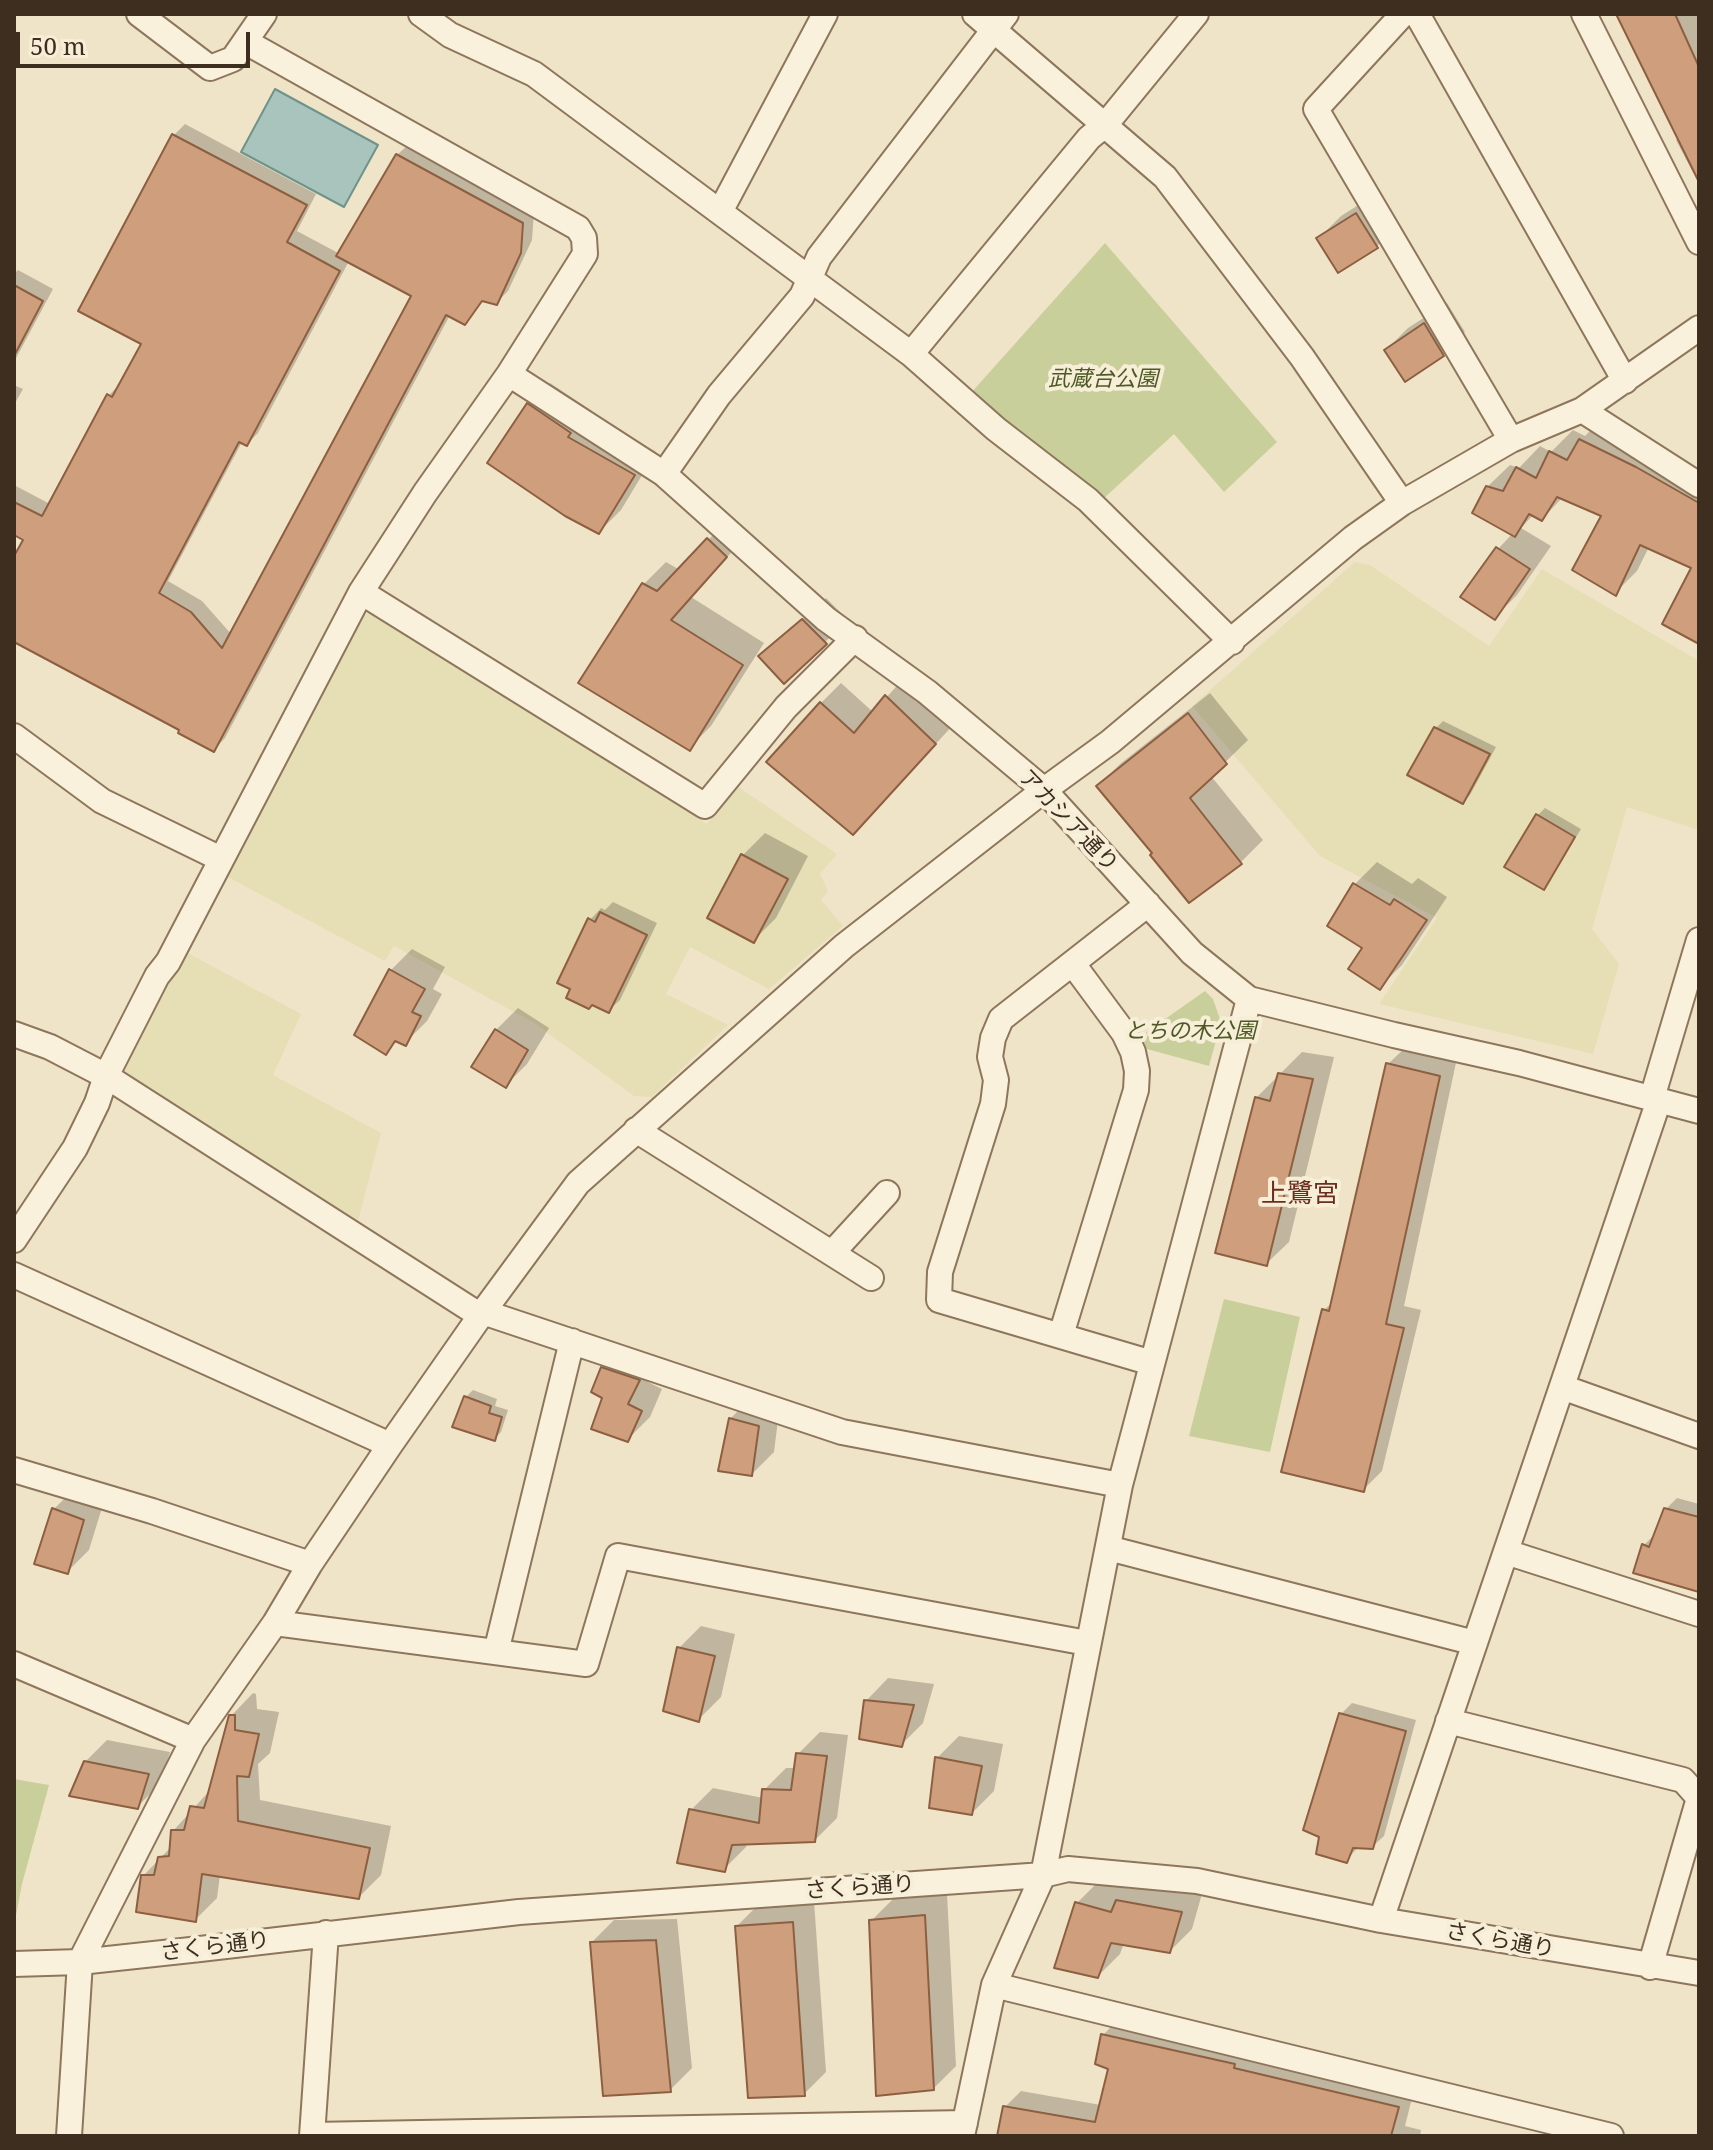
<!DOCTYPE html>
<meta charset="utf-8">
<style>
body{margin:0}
#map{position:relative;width:1713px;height:2150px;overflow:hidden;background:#f0e4c8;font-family:"Noto Serif",serif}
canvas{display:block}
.frame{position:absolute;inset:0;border:16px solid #3d2e20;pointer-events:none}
.scale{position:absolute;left:16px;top:32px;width:234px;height:36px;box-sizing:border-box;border:4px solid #3d2e20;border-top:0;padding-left:10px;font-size:24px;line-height:28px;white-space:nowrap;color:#3d2e20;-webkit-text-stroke:6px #f7eed8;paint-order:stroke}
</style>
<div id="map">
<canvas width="1713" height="2150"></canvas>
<div class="frame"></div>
<div class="scale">50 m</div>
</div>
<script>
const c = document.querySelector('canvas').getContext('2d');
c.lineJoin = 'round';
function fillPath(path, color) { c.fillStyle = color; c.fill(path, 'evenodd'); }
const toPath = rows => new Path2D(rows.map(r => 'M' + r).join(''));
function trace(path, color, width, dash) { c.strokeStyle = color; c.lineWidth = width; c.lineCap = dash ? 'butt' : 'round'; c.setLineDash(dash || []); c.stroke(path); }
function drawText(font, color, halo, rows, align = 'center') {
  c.font = font + ' "Noto Serif","Noto Sans JP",serif'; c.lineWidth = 8; c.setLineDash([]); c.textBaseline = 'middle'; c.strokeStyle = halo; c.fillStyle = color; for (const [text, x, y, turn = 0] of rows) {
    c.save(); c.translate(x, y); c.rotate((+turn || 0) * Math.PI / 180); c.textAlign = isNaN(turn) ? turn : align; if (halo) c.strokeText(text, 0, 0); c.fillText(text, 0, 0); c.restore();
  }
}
fillPath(toPath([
 [1355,562,1370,565,1489,646,1542,569,1699,661,1699,830,1627,807,1592,929,1619,964,1593,1054,1379,1004,1437,918,1320,856,1192,706],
 [374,613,707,824,737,786,837,854,820,874,828,891,821,900,843,926,769,989,690,947,666,994,728,1025,652,1097,634,1096,534,1023,394,946,385,961,224,875,361,615],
 [184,951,301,1014,273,1075,381,1133,358,1221,121,1071]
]), '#e6deb5');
fillPath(toPath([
 [1105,243,1277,442,1224,492,1174,434,1103,499,970,394],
 [1205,991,1213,999,1221,1022,1209,1066,1147,1049,1141,1036],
 [1224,1299,1300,1317,1270,1452,1189,1436],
 [14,1779,49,1785,22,1884,14,1926]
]), '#c9cf9b');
const water = toPath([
 [275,89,378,145,344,207,241,152,275,89]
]);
fillPath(water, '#a9c4bc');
trace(water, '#6f938a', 2);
fillPath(toPath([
 [1618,14,1699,14,1697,180,1676,140,1679,137],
 [185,124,316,194,297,231,340,254,397,155,409,144,534,212,532,240,508,291,496,303,484,299,465,323,450,315,225,738,214,750,182,729,31,648,29,650,14,643,14,561,25,539,14,533,14,485,50,504,109,395,120,384,143,343,174,135],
 [349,261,414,295,232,635,202,601,168,581,242,442,247,444,258,433],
 [1379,192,1399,224,1377,246,1319,238,1341,216],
 [18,270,53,289,14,362,14,274],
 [1447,303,1465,332,1443,354,1386,350,1408,328],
 [550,383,592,411,589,415,656,452,621,510,599,532,528,405],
 [14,385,23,389,14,405],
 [1603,418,1699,469,1699,642,1694,567,1649,547,1637,571,1615,593,1604,515,1563,497,1542,519,1534,514,1521,528,1551,546,1517,595,1495,617,1498,549,1513,533,1487,487,1510,465,1519,468,1540,446,1551,452,1573,430,1585,436],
 [730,517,748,534,691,597,764,643,711,726,689,748,644,584,666,562,680,570],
 [826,598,848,620,784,681,761,656],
 [906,676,955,723,873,812,821,703,841,683,873,712],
 [1210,693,1248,740,1211,776,1263,840,1241,862,1190,900,1155,853,1098,786,1120,764],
 [1443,721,1496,747,1470,795,1463,802,1436,728],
 [1545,808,1581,829,1550,880,1543,887,1507,866,1538,815],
 [765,833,808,856,776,918,754,940,743,855],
 [1377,862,1412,884,1418,878,1447,897,1402,965,1380,987,1365,947,1355,884],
 [613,902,657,923,620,1000,608,1011,590,920,601,908,605,910],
 [412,949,445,967,433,989,442,994,427,1021,405,1043,398,1040,386,1053,390,971],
 [518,1008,549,1028,527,1064,505,1086,496,1030],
 [1407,1046,1457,1058,1404,1306,1421,1310,1382,1471,1363,1490,1324,1310,1333,1302,1388,1064],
 [1302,1052,1334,1057,1289,1242,1266,1264,1256,1098],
 [625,1346,660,1358,648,1382,662,1389,650,1417,628,1439,605,1397,603,1368],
 [473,1390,497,1399,495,1406,508,1410,501,1432,494,1439,466,1397],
 [752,1397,780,1404,774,1452,752,1474,730,1419],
 [76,1487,105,1498,89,1550,67,1572,54,1509],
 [1677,1498,1699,1504,1699,1590,1644,1545,1655,1534,1666,1509],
 [701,1626,735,1634,721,1697,699,1719,679,1648],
 [888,1678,934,1684,923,1723,901,1745,866,1701],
 [253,1693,256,1694,257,1709,279,1712,270,1753,258,1764,260,1800,391,1826,381,1875,359,1897,220,1875,217,1898,195,1920,143,1876,172,1846,173,1831,212,1788,231,1716],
 [1352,1703,1416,1720,1384,1836,1372,1847,1359,1846,1346,1861,1341,1714],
 [820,1732,848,1735,837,1818,815,1840,748,1842,746,1847,724,1869,691,1810,713,1788,763,1798,764,1790,786,1768,796,1768,798,1754],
 [959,1736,1003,1744,994,1791,972,1813,937,1758],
 [107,1740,170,1752,160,1784,138,1806,85,1762],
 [1140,1879,1203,1890,1192,1929,1170,1951,1124,1943,1120,1954,1098,1976,1077,1903,1099,1881,1130,1889],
 [947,1894,956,2066,934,2088,871,1921,893,1899],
 [814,1901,826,2072,804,2094,737,1926,759,1904],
 [677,1919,692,2068,670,2090,592,1942,614,1920],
 [1119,2019,1414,2090,1405,2126,1421,2130,1420,2136,999,2136,1005,2107,1021,2091,1101,2105,1110,2068,1103,2035]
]), '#0003');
const building = toPath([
 [1616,14,1675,14,1699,67,1699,182,1616,14],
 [172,134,307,205,287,242,340,271,247,446,239,442,159,593,191,612,222,648,411,296,336,256,396,154,523,223,521,253,497,305,482,301,465,325,446,315,214,752,178,733,179,730,14,642,14,556,23,540,14,535,14,502,42,516,107,394,112,397,141,344,78,311,172,134],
 [1356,213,1378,248,1338,273,1316,238,1356,213],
 [14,285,43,301,14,356,14,285],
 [1424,323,1444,356,1405,382,1384,350,1424,323],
 [527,403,571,433,568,437,635,475,599,534,565,516,487,463,527,403],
 [1579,439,1636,467,1699,503,1699,644,1662,624,1691,568,1640,545,1616,596,1572,570,1601,516,1557,497,1542,521,1529,514,1515,537,1472,513,1486,486,1503,491,1516,467,1536,478,1549,451,1567,460,1579,439],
 [707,538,727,557,671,620,743,665,690,751,578,683,642,583,657,591,707,538],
 [1496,547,1530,569,1495,620,1460,597,1496,547],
 [802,619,827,644,784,684,758,656,802,619],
 [885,695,936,744,853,835,766,762,820,702,854,733,885,695],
 [1188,713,1227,764,1190,798,1242,864,1189,903,1150,855,1152,853,1096,786,1188,713],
 [1434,727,1490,754,1463,804,1407,775,1434,727],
 [1536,814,1575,837,1544,890,1504,867,1536,814],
 [741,854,788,879,754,943,707,918,741,854],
 [1353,883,1390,905,1394,899,1427,920,1380,990,1348,969,1362,948,1327,926,1353,883],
 [600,912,647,935,609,1013,592,1005,589,1009,566,998,570,989,557,983,588,918,595,922,600,912],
 [389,969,425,989,412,1012,421,1016,406,1046,395,1041,386,1055,354,1035,389,969],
 [495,1029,528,1050,506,1088,471,1067,495,1029],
 [1386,1063,1440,1076,1386,1324,1404,1328,1364,1492,1281,1472,1322,1309,1329,1311,1386,1063],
 [1278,1073,1313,1079,1267,1266,1215,1253,1255,1097,1270,1101,1278,1073],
 [601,1367,640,1380,628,1404,642,1411,628,1442,591,1429,602,1398,591,1392,601,1367],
 [464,1396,491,1406,489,1413,502,1417,495,1441,452,1427,464,1396],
 [729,1418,759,1426,752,1476,718,1471,729,1418],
 [52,1508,84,1520,68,1574,34,1564,52,1508],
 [1664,1508,1699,1517,1699,1592,1633,1573,1642,1544,1649,1547,1664,1508],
 [677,1647,715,1656,699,1722,663,1711,677,1647],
 [864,1700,914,1705,902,1747,859,1739,864,1700],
 [1339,1713,1406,1731,1373,1849,1353,1848,1347,1863,1316,1854,1319,1837,1303,1830,1339,1713],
 [229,1715,235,1715,235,1730,259,1734,249,1777,237,1776,238,1821,370,1848,359,1899,202,1874,196,1922,136,1912,141,1875,154,1875,158,1857,169,1856,171,1830,184,1830,190,1806,204,1808,229,1715],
 [796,1753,827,1756,815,1842,732,1845,725,1872,677,1863,689,1809,759,1823,762,1789,791,1790,796,1753],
 [935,1757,982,1766,972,1815,929,1808,935,1757],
 [84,1761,149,1774,138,1809,69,1796,84,1761],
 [1116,1900,1182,1912,1170,1953,1111,1943,1098,1978,1054,1968,1075,1902,1111,1912,1116,1900],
 [925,1915,934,2090,876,2096,869,1920,925,1915],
 [793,1922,805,2096,748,2098,735,1926,793,1922],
 [656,1940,671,2092,603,2096,590,1942,656,1940],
 [1101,2034,1235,2064,1234,2068,1399,2107,1391,2136,997,2136,1003,2106,1095,2122,1108,2069,1095,2064,1101,2034]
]);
fillPath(building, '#cf9f7d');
trace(building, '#8d5f41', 2);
const street = toPath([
 [139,14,210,68,233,59,264,14],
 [421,14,450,35,534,74,911,354,996,429,1088,500,1232,642],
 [975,14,1165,177,1302,357,1402,503],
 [1403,14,1316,109,1511,440],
 [1417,14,1625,381],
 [1584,14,1699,242],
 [721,210,825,14],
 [911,354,1089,138,1106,124,1196,14],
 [509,374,664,474,826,619,927,692,1044,790,1192,953,1249,999,1394,1035,1519,1063,1699,1111],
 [1582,410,1699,485],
 [664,474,719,395,802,296,819,257,1006,14],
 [361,592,705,806,786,707,855,638],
 [14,736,102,801,221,859],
 [1148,904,1001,1019,993,1038,990,1057,996,1080,993,1104,940,1272,939,1300,1152,1363],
 [14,1034,50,1047,106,1076,481,1316],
 [1652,1098,1699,940],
 [636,1130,871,1278],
 [14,1240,75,1148,97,1103,106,1076,157,976,168,962,361,592,425,493,509,374,585,254,584,238,578,228,246,42],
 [832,1253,887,1193],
 [14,1275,390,1445],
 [483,1312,842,1432,1120,1485],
 [1061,1335,1136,1090,1137,1071,1133,1052,1124,1033,1073,964],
 [1562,1387,1699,1436],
 [14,1470,152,1511,310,1564],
 [1108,1548,1475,1643],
 [1506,1552,1699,1614],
 [275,1623,586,1664,618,1556,1087,1643],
 [496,1652,572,1341],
 [14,1664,193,1740],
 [1448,1721,1683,1780,1699,1798,1650,1967],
 [1381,1920,1659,1100],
 [14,1964,80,1962,200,1949,519,1912,1043,1875,1068,1869,1197,1881,1381,1920,1699,1973],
 [994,1985,1611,2136],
 [312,2135,965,2123],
 [69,2136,80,1962,193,1740,275,1623,310,1564,390,1445,483,1312,578,1183,844,946,1044,790,1110,742,1353,538,1402,503,1511,440,1582,410,1699,328],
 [312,2136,326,1933],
 [962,2136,994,1985,1043,1875,1120,1485,1249,999]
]);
trace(street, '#8d765c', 28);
trace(street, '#faf1dc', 24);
drawText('italic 22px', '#4d5a26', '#f7eed8', [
 ["武蔵台公園",1103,380],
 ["とちの木公園",1190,1032]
]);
drawText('22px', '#3d2e20', '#f7eed8', [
 ["アカシア通り",1068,821,46],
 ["さくら通り",860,1888,-4],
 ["さくら通り",1500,1941,10],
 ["さくら通り",215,1947,-7]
]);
drawText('26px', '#6b2e1e', '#f7eed8', [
 ["上鷺宮",1300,1195]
]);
</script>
